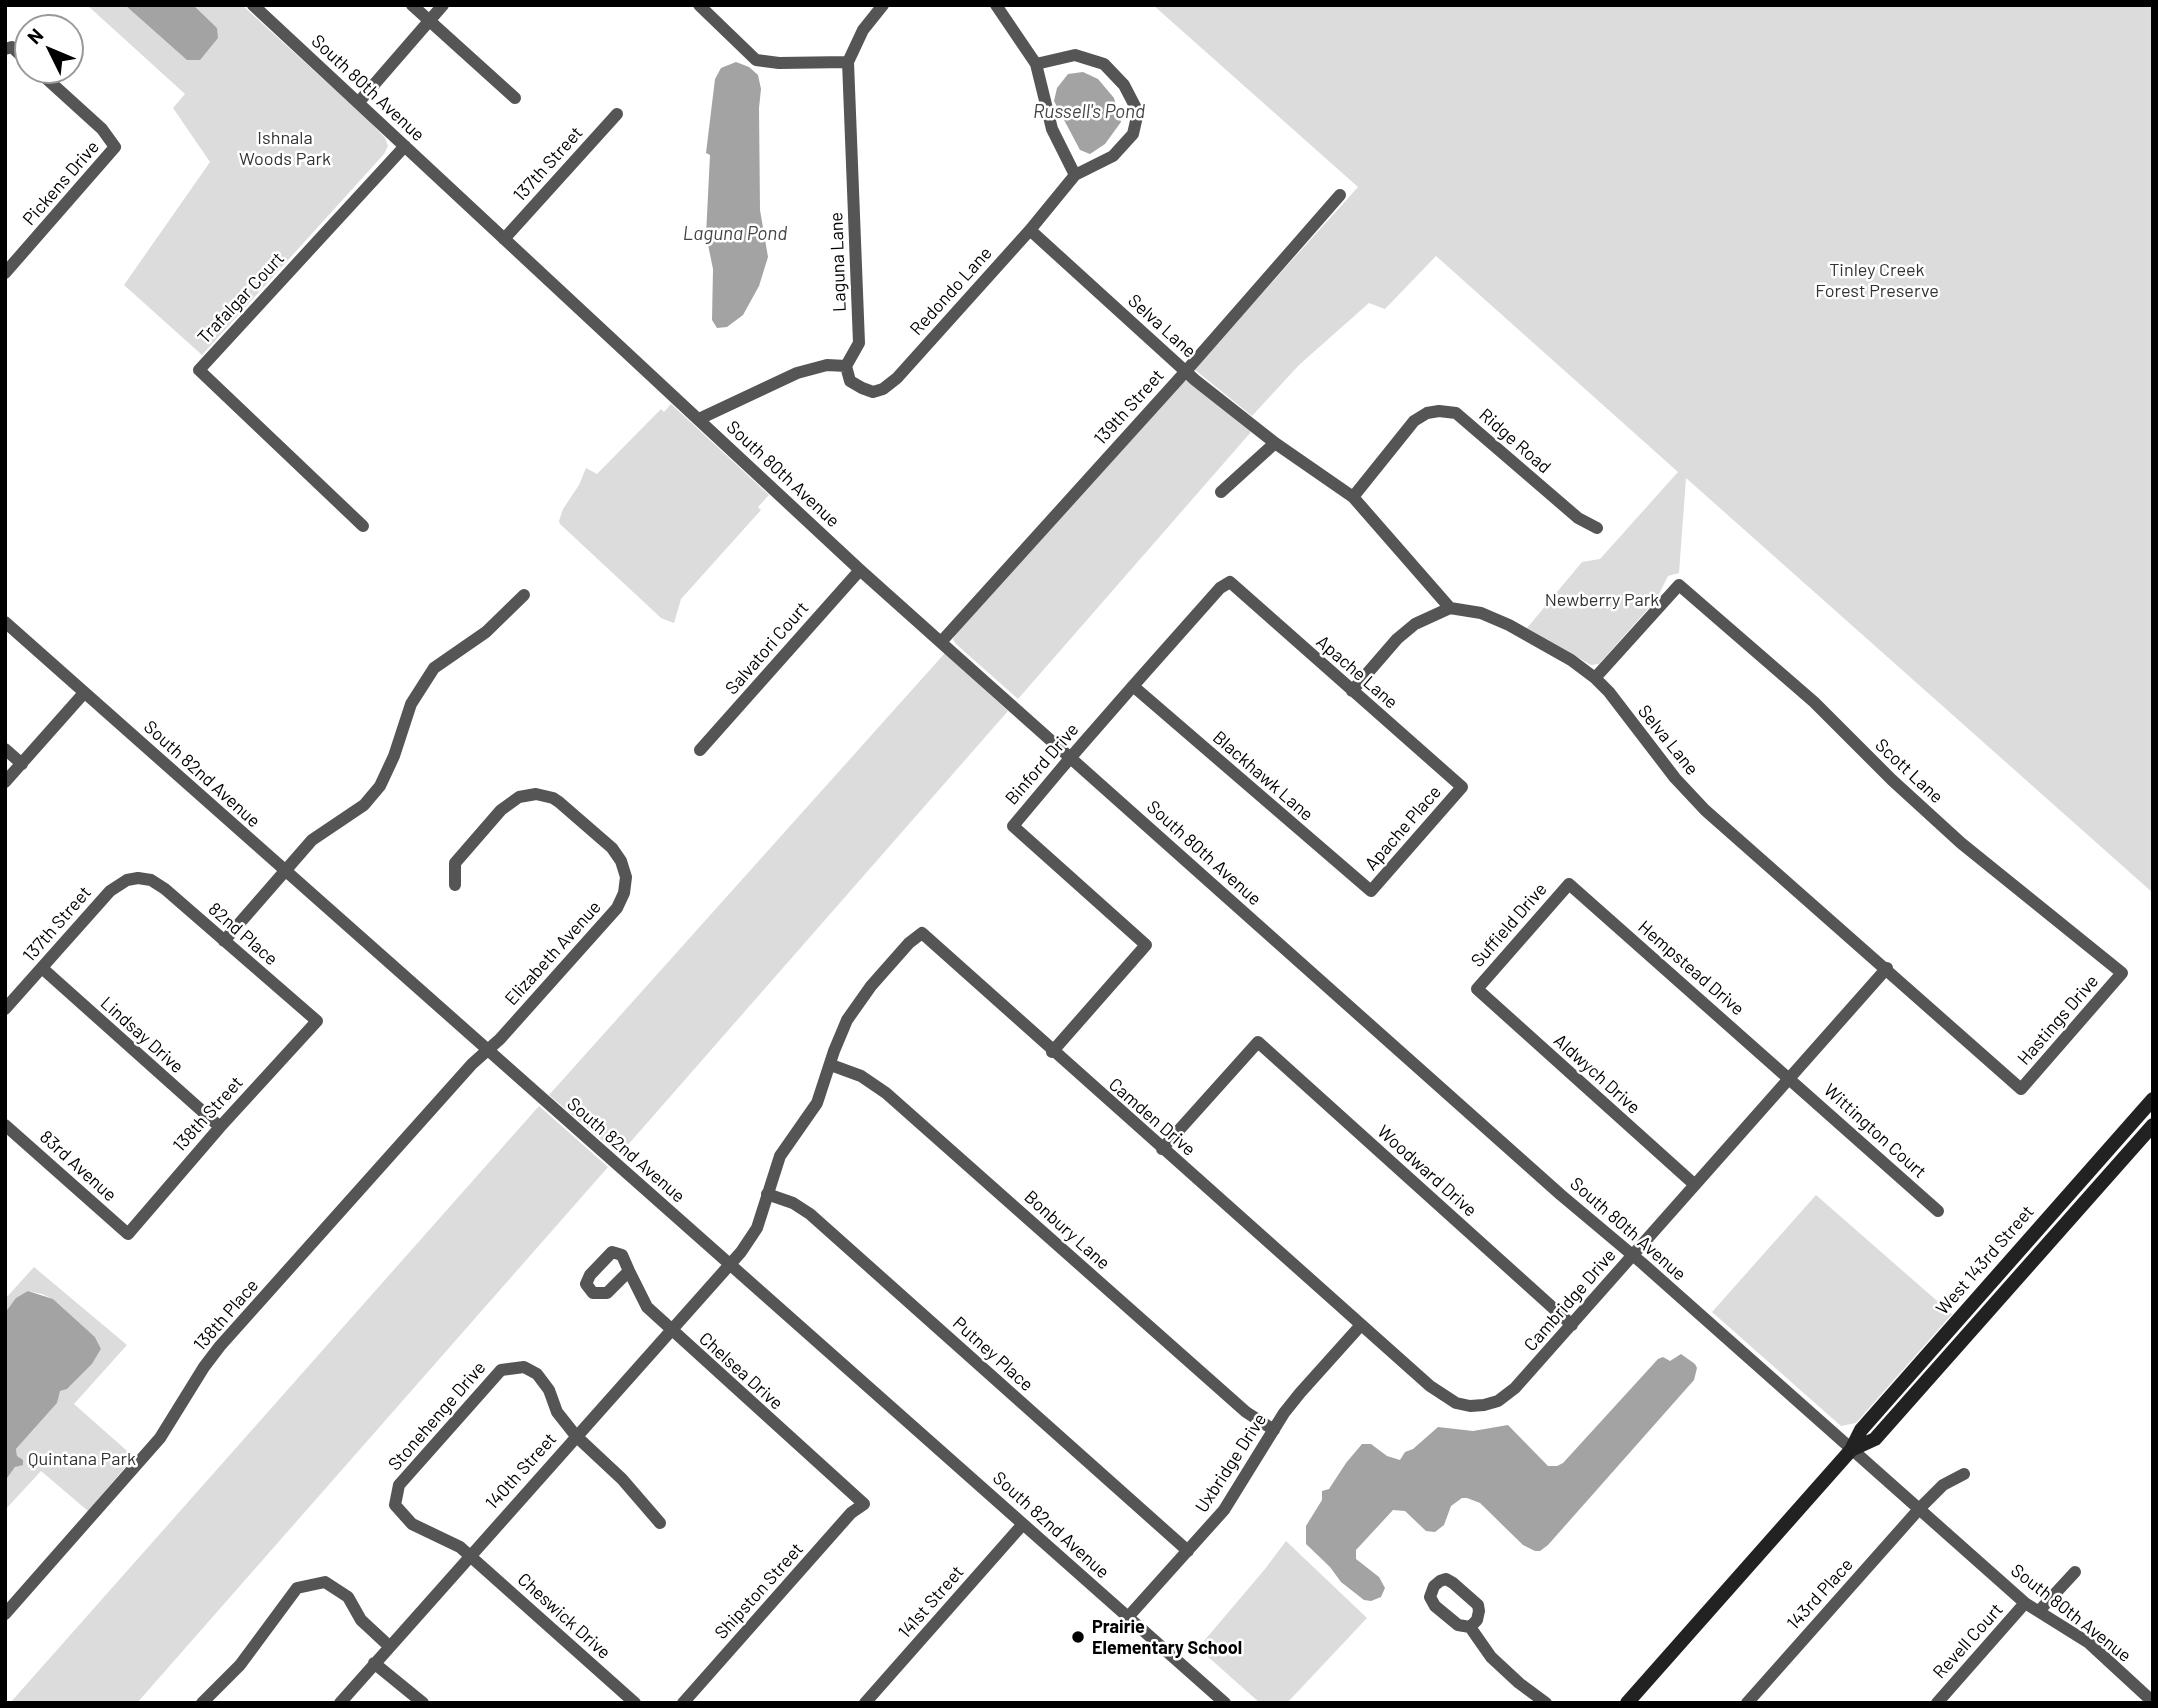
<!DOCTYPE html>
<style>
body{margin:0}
#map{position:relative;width:2158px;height:1708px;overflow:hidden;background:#fff;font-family:Barlow,sans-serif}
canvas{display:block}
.frame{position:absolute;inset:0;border:7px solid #000;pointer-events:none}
.north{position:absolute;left:14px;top:14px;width:70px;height:70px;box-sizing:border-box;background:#fff;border:2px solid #999;border-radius:50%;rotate:313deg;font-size:19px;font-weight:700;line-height:28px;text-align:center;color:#000}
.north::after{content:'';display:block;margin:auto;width:24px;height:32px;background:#000;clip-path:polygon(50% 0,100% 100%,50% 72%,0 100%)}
</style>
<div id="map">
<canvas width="2158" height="1708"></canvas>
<div class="frame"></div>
<div class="north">N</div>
</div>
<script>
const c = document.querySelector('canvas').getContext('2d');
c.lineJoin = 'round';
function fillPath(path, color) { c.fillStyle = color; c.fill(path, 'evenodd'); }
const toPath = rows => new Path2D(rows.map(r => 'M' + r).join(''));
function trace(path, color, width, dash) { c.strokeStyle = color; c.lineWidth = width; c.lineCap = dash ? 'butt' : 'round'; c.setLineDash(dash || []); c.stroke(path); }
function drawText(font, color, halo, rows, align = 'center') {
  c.font = font + ' Barlow,sans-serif'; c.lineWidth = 5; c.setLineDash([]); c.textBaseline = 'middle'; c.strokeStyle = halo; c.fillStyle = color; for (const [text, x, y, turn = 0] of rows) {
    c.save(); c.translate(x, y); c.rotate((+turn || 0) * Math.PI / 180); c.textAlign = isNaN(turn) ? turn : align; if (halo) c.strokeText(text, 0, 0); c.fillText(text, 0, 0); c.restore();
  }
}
fillPath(toPath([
 [87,5,242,5,369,121,385,138,388,146,384,154,202,355,124,285,210,162,173,108,185,94],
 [1153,5,2153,5,2153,893,1686,478,1679,573,1668,576,1656,600,1599,664,1591,665,1527,628,1582,562,1600,559,1678,472,1436,256,1385,309,1369,303,1299,365,1252,416,1194,369,1358,187],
 [1186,381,1192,383,1251,432,1018,699,956,644,953,639,956,634,1180,382],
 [671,404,769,495,758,507,761,510,681,599,674,623,661,618,560,524,559,521,563,509,579,485,586,468,597,474,661,409,664,412],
 [945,653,1008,711,619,1155,549,1095],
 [539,1106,608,1167,137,1703,10,1703],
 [1816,1195,1952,1314,1856,1423,1841,1426,1712,1312],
 [34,1267,127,1345,74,1404,134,1457,88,1511,41,1471,5,1510,5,1481,15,1467,17,1456,16,1449,57,1403,59,1390,67,1389,92,1364,101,1349,95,1337,53,1299,42,1294,28,1291,5,1313,5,1299],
 [1286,1541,1367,1618,1287,1703,1260,1703,1198,1648,1265,1569]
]), '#dcdcdc');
fillPath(toPath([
 [125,5,193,5,217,28,218,38,200,60,187,60],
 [736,62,749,67,758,75,761,89,759,108,760,210,768,257,759,286,743,315,727,327,717,328,712,320,713,269,706,235,710,155,706,153,715,79,721,68],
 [1083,72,1098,79,1114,98,1121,122,1105,144,1090,154,1080,150,1054,101,1057,88,1068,74],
 [28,1291,53,1299,95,1337,101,1349,92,1364,67,1389,60,1391,57,1403,16,1449,17,1456,23,1460,23,1465,15,1467,5,1481,5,1313,16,1298],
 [1681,1354,1695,1364,1697,1368,1694,1380,1548,1545,1540,1551,1535,1551,1523,1545,1480,1503,1467,1498,1462,1498,1451,1506,1444,1525,1435,1532,1426,1531,1405,1511,1393,1510,1356,1550,1356,1559,1379,1577,1385,1588,1381,1597,1371,1601,1364,1600,1341,1582,1330,1567,1306,1544,1306,1526,1322,1500,1322,1491,1329,1489,1346,1463,1362,1444,1371,1444,1387,1456,1400,1460,1405,1452,1413,1449,1438,1427,1473,1431,1508,1425,1548,1466,1557,1466,1563,1463,1658,1359,1663,1357,1670,1361]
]), '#a3a3a3');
trace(toPath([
 [253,5,860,570,983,680,1561,1195,1642,1263,2025,1603,2089,1643,2153,1702],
 [412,5,515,98],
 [699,5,756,60,779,63,848,62],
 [5,49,12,47,28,62],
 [1036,64,1052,129,1075,175],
 [358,103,443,5],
 [1030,230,1195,380,1275,443,1353,497,1450,608,1481,613,1509,625,1571,660,1595,678,1609,692,1675,778,1705,810,2021,1089,2122,973,1961,843,1892,780,1814,702,1679,585,1595,678],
 [504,239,617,114],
 [5,273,115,147,102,129,37,70],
 [846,366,850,381,862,388,873,392,883,389,897,378,1030,230,1075,175,1113,156,1133,134,1138,112,1124,85,1104,64,1075,55,1036,64,996,5],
 [699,419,797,373,827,365,846,366,859,343,848,62,863,30,883,5],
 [1221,492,1275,443],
 [1353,497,1414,421,1427,413,1439,411,1456,413,1578,518,1597,528],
 [363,526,199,370,405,146],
 [5,622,1225,1703],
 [941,642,1186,371,1340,195],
 [1352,691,1397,639,1415,624,1450,608],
 [5,749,22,764],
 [700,750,860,570],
 [5,782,84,693],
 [224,941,312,840,364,805,380,786,394,756,411,704,434,668,486,632,524,595],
 [42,968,220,1127],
 [5,1009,110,891,127,880,138,878,151,880,165,889,317,1021,220,1127,128,1234,5,1125],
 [1052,1052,1146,945,1013,826,1060,770,1071,757,1133,686,1220,588,1230,582,1462,787,1371,891,1133,686],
 [831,1065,861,1076,886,1093,1246,1412,1274,1430],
 [1162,1149,1258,1042,1572,1325],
 [1695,1185,1477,989,1569,884,1938,1211],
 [767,1194,793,1203,810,1214,1188,1551],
 [629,1271,607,1293,593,1293,586,1284,590,1275,612,1252,622,1255,629,1271,647,1307,864,1504,851,1513,683,1703],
 [2039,1611,2075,1572],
 [5,1614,160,1438,204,1367,220,1346,472,1064,500,1039,617,908,624,893,626,877,621,861,612,848,559,802,553,798,536,794,519,797,501,810,455,863,455,885],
 [1128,1617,1224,1510,1284,1413,1300,1393,1361,1325],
 [1470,1627,1477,1620,1479,1611,1478,1605,1453,1583,1446,1579,1440,1581,1434,1586,1430,1597,1435,1606,1458,1625,1470,1627,1491,1657,1519,1683,1546,1703],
 [374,1663,423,1703],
 [202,1703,240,1665,297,1588,325,1582,348,1597,361,1620,389,1646],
 [340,1703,741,1252,757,1228,780,1156,817,1103,834,1051,847,1020,871,986,909,943,922,933,1430,1386,1456,1403,1470,1406,1484,1405,1498,1401,1515,1388,1887,968],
 [635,1703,460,1547,412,1524,395,1505,399,1485,501,1370,524,1367,537,1374,549,1390,557,1412,576,1436,622,1479,660,1523],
 [865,1703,1023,1524],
 [1747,1703,1920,1508,1943,1485,1964,1474],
 [1937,1703,2025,1603]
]), '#555', 12);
trace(toPath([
 [1851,1450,1875,1439,2153,1125],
 [1627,1703,1851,1450,1861,1430,2153,1099]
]), '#222', 14);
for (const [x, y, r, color] of [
 [1078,1637,7,"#000"]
]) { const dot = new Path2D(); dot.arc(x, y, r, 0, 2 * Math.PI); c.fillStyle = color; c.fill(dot); trace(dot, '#fff', 2.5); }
drawText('18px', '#000', '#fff', [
 ["South 80th Avenue",368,88,43],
 ["137th Street",548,164,-48],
 ["Pickens Drive",61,183,-49],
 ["Laguna Lane",838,262,-92],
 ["Redondo Lane",951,291,-48],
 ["Trafalgar Court",241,298,-47],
 ["Selva Lane",1162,326,42],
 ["139th Street",1129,407,-48],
 ["Ridge Road",1515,441,41],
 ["South 80th Avenue",783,474,43],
 ["Salvatori Court",767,648,-49],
 ["Apache Lane",1357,672,41],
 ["Selva Lane",1668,740,51],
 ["Binford Drive",1042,764,-49],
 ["Scott Lane",1909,771,43],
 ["South 82nd Avenue",202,774,42],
 ["Blackhawk Lane",1263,776,41],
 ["Apache Place",1403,828,-49],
 ["South 80th Avenue",1204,853,42],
 ["137th Street",57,924,-49],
 ["Suffield Drive",1509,925,-49],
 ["82nd Place",243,934,41],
 ["Elizabeth Avenue",553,953,-48],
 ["Hempstead Drive",1691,968,41],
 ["Hastings Drive",2058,1020,-49],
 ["Lindsay Drive",142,1035,42],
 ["Aldwych Drive",1597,1074,42],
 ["138th Street",208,1114,-48],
 ["Camden Drive",1152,1117,41],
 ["Wittington Court",1875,1131,42],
 ["South 82nd Avenue",626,1150,41],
 ["83rd Avenue",78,1166,42],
 ["Woodward Drive",1427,1171,42],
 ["South 80th Avenue",1628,1229,41],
 ["Bonbury Lane",1067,1230,42],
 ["West 143rd Street",1985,1260,-49],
 ["Cambridge Drive",1570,1300,-49],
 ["138th Place",226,1315,-49],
 ["Putney Place",993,1354,42],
 ["Chelsea Drive",741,1371,42],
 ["Stonehenge Drive",437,1416,-49],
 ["Uxbridge Drive",1231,1463,-57],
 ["140th Street",521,1471,-48],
 ["South 82nd Avenue",1051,1525,42],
 ["Shipston Street",759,1591,-48],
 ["143rd Place",1820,1594,-48],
 ["141st Street",931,1602,-49],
 ["South 80th Avenue",2071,1613,38],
 ["Cheswick Drive",564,1616,42],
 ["Revell Court",1968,1641,-48]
]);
drawText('18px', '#333', '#fff', [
 ["Ishnala",285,138],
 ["Woods Park",285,159],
 ["Tinley Creek",1877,270],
 ["Forest Preserve",1877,291],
 ["Newberry Park",1602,600],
 ["Quintana Park",82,1459]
]);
drawText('bold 18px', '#000', '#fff', [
 ["Prairie",1092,1627],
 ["Elementary School",1092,1648]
], 'left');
drawText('italic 19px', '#444', '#fff', [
 ["Russell's Pond",1089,112],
 ["Laguna Pond",735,234]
]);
</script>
